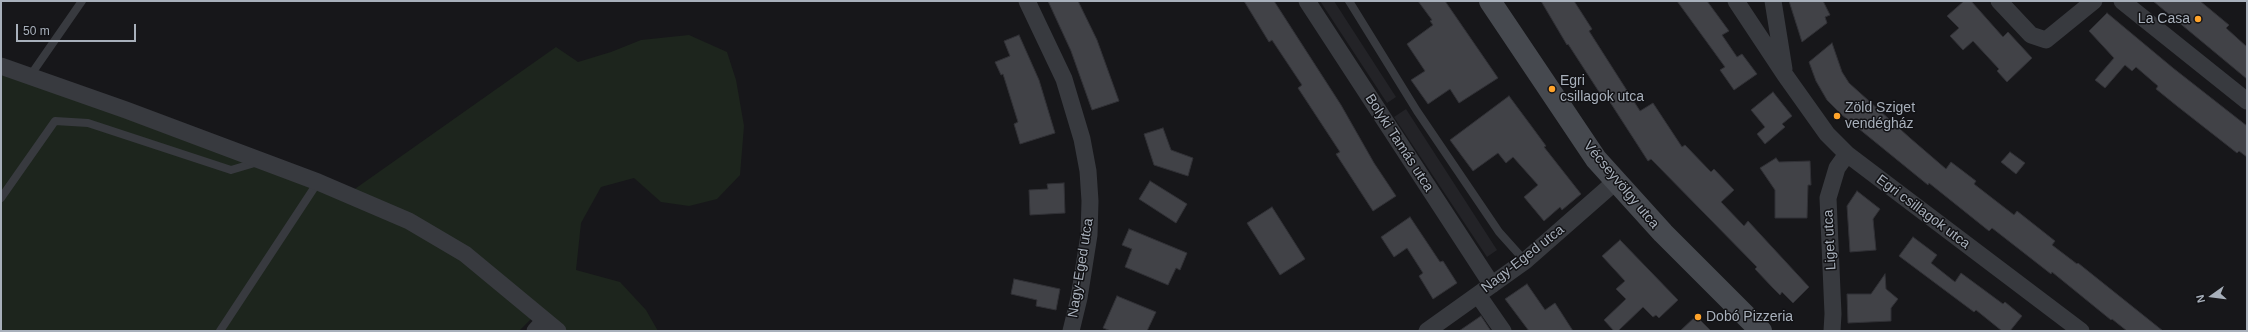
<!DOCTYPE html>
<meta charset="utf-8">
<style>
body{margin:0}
#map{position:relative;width:2248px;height:332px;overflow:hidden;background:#17171a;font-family:Arial,sans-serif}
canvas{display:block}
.frame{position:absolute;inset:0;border:2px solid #a8b0bb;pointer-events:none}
.north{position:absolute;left:2192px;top:276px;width:40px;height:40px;-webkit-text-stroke:3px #121215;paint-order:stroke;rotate:256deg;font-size:11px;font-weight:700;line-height:16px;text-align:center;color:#a8b0bb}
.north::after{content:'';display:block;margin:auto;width:14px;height:18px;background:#a8b0bb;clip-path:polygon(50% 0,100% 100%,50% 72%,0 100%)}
.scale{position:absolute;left:16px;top:24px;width:120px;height:18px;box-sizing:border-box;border:2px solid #a8b0bb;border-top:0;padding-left:5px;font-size:12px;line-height:14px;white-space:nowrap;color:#a8b0bb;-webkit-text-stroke:3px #121215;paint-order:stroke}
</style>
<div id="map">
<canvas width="2248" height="332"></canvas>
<div class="frame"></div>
<div class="north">N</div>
<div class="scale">50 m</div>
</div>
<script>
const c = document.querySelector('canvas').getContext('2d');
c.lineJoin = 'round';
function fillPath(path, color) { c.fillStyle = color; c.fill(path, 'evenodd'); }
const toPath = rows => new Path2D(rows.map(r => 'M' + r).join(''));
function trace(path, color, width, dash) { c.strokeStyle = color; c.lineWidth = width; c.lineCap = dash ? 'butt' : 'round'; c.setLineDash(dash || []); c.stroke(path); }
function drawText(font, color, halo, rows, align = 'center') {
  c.font = font + ' Arial,sans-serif'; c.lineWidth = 3; c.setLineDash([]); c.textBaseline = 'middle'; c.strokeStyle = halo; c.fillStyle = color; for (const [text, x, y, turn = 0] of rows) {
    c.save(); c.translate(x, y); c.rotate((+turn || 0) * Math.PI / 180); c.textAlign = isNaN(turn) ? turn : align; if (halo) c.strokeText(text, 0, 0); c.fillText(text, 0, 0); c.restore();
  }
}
fillPath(toPath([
 [1320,1,1334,1,1396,97,1387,103],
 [1406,109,1497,250,1487,257,1394,117]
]), '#232327');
fillPath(toPath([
 [689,35,727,52,736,80,744,126,740,175,717,199,689,206,661,202,634,178,601,187,581,223,576,270,620,282,646,310,658,331,565,331,538,312,519,331,1,331,1,68,342,198,556,47,578,62,611,52,641,40]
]), '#1d251d');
const building = toPath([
 [1048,1,1078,1,1097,40,1119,101,1092,110,1071,51,1048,1],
 [1244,1,1274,1,1341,105,1374,163,1396,196,1373,211,1336,154,1340,152,1298,88,1302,85,1272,40,1269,42,1244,1],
 [1418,1,1445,1,1498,78,1459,103,1450,89,1428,104,1411,80,1425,71,1407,44,1433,25,1430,21,1432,20,1418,1],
 [1541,1,1574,1,1592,29,1589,31,1640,111,1653,103,1682,147,1685,145,1711,172,1714,169,1734,190,1721,202,1744,226,1748,221,1809,287,1793,303,1782,292,1780,295,1772,287,1755,269,1757,267,1651,159,1648,161,1608,99,1605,101,1568,44,1567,45,1541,1],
 [1677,1,1707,1,1729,31,1722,35,1737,57,1742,54,1757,74,1734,90,1720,70,1725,67,1677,1],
 [1789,1,1823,1,1830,15,1825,17,1827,23,1802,42,1789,1],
 [1964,1,1971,1,2003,37,2008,32,2032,58,2007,82,1997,71,1999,69,1973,41,1963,50,1950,36,1959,28,1947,16,1964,1],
 [2153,1,2200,1,2229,25,2226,28,2247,47,2247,79,2153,1],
 [2107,13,2173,68,2247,126,2247,157,2239,151,2237,153,2177,106,2156,89,2158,86,2136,67,2132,71,2125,65,2105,88,2095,80,2114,58,2089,31,2107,13],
 [1019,35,1039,80,1055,133,1020,144,1014,124,1018,122,1003,74,1001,75,995,62,1010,56,1004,41,1019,35],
 [1832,43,1842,72,1849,83,1910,138,1946,169,1951,162,1976,181,1974,184,2014,215,2017,211,2055,241,2052,245,2077,264,2078,263,2163,331,2127,331,2112,319,2111,320,2052,272,2051,274,1992,228,1989,231,1929,183,1928,185,1842,115,1827,100,1816,81,1809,62,1832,43],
 [1773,92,1792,116,1782,124,1785,127,1765,144,1757,134,1765,127,1751,110,1773,92],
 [1509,96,1535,131,1546,146,1544,147,1581,194,1562,210,1560,207,1544,221,1524,197,1538,185,1513,157,1506,163,1498,153,1473,171,1450,140,1509,96],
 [1163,128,1171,150,1193,158,1188,176,1154,165,1144,134,1163,128],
 [2010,152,2025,163,2016,174,2001,162,2010,152],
 [1776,158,1779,162,1810,161,1811,185,1808,185,1807,218,1775,218,1775,190,1760,168,1776,158],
 [1150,181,1187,204,1176,223,1139,199,1150,181],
 [1064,183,1065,213,1030,215,1029,190,1048,189,1047,184,1064,183],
 [1857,191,1880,209,1873,219,1876,250,1850,252,1847,206,1857,191],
 [1272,207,1305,259,1280,275,1247,223,1272,207],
 [1410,217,1440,262,1443,261,1457,283,1433,299,1419,276,1423,273,1407,248,1394,257,1381,237,1410,217],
 [1129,229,1187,253,1180,270,1176,268,1168,285,1125,267,1132,249,1122,245,1129,229],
 [1913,237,1937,255,1931,263,1955,282,1961,273,2003,304,2005,302,2022,316,2010,331,2002,331,1976,310,1974,312,1899,256,1913,237],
 [1620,240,1678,300,1659,318,1656,315,1653,317,1643,307,1618,331,1614,331,1604,320,1626,299,1616,289,1625,281,1602,256,1620,240],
 [1885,274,1886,289,1898,299,1891,308,1891,321,1848,323,1847,294,1871,294,1885,274],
 [1014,279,1060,289,1056,310,1036,306,1037,300,1011,294,1014,279],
 [1527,284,1545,310,1555,303,1573,331,1529,331,1505,299,1527,284],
 [1117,296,1156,312,1147,331,1111,331,1103,328,1117,296],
 [1481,316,1491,331,1459,331,1481,316],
 [1696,316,1711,331,1680,331,1696,316]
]);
fillPath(building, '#414247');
trace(building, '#313136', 1);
trace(toPath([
 [1349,1,1417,111,1499,232,1525,261],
 [30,76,82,1],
 [1,198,55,121,88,123,231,170,258,162],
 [220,331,318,182]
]), '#383a3f', 8);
trace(toPath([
 [1027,1,1064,79,1082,139,1088,171,1090,201,1089,235,1079,298,1071,331],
 [1307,1,1492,285],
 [1736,1,1785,75,1827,134,1847,154,2081,331],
 [1773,1,1784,69],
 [1999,1,2031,35,2046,40,2094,1],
 [2122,1,2247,101],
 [1,66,126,110,318,182,409,221,465,254,558,331],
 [1478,295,1503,331],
 [535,331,544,321],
 [1427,331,1525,261,1615,182],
 [1832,331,1833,314,1828,198,1837,168,1847,154]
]), '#383a3f', 17);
trace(toPath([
 [1490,1,1596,159,1663,233,1761,331]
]), '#46494f', 22);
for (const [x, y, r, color] of [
 [2198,19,4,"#ffa32a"],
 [1552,89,4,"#ffa32a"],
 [1837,116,4,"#ffa32a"],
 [1698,317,4,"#ffa32a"]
]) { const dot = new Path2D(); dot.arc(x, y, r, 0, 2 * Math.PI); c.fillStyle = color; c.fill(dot); trace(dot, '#121215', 1.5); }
drawText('14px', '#a8b0bb', '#121215', [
 ["La Casa",2190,19,"right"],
 ["Egri",1560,81],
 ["csillagok utca",1560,97],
 ["Zöld Sziget",1845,108],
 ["vendégház",1845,124],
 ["Dobó Pizzeria",1706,317]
], 'left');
drawText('14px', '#a8b0bb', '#121215', [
 ["Bolyki Tamás utca",1399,143,57],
 ["Vécseyvölgy utca",1621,185,50],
 ["Egri csillagok utca",1923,212,37],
 ["Liget utca",1830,240,-93],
 ["Nagy-Eged utca",1523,259,-38],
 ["Nagy-Eged utca",1081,268,-81]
]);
</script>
